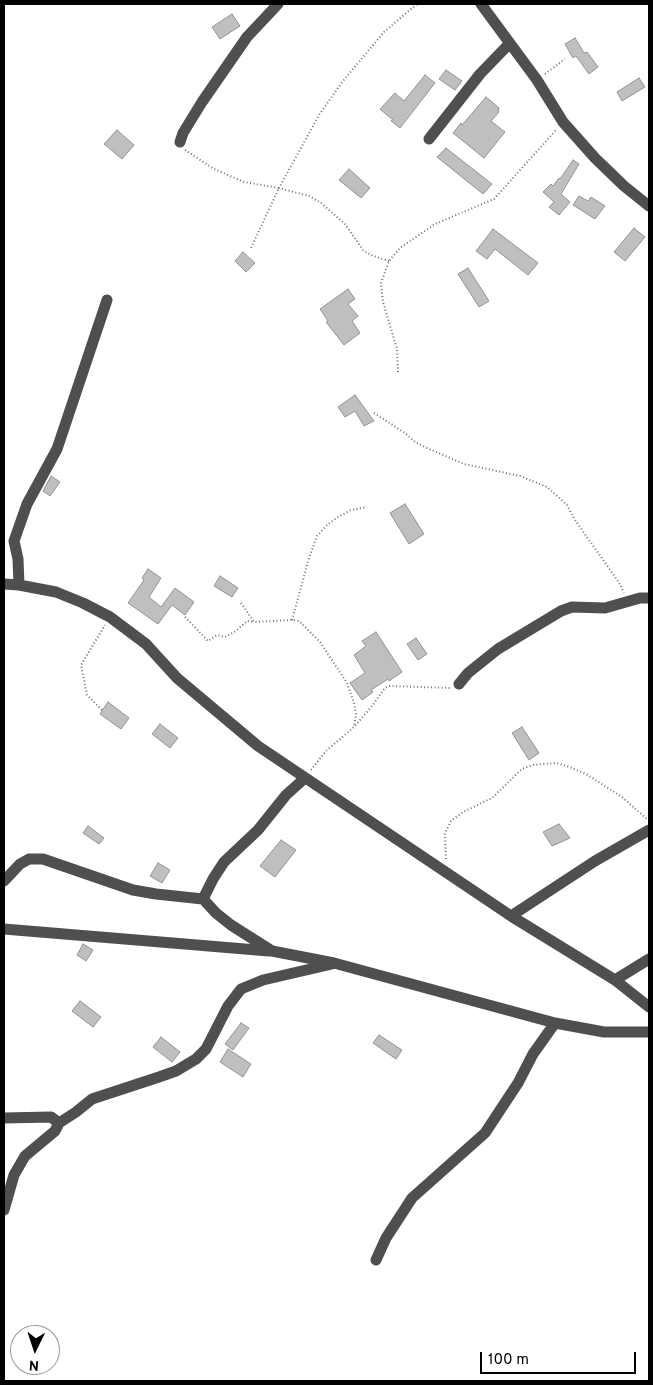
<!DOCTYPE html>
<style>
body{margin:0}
#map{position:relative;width:653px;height:1385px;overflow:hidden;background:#fff;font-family:Overpass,sans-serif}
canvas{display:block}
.frame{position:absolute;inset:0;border:5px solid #000;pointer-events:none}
.north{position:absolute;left:10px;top:1325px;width:50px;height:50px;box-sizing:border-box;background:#fff;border:1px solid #999;border-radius:50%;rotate:184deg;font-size:14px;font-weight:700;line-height:20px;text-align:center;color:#000}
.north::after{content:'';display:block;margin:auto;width:18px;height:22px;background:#000;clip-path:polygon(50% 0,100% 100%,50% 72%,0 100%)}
.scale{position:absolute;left:480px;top:1352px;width:156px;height:22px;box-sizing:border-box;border:2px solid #000;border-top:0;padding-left:6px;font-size:15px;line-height:18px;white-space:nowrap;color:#000;-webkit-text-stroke:4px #fff;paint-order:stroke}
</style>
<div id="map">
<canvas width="653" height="1385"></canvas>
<div class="frame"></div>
<div class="north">N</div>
<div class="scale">100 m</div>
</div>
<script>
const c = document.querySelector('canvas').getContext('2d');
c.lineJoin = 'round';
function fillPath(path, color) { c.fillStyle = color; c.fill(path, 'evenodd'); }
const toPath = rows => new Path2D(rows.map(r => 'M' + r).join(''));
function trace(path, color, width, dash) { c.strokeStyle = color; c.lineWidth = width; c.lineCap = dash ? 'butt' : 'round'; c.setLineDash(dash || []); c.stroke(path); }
const building = toPath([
 [232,14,240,26,220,39,212,27,232,14],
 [575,38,584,53,587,52,598,67,589,74,576,56,573,58,565,44,575,38],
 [446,70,462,81,455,90,439,79,446,70],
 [425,75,435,83,400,128,391,121,393,120,380,109,395,93,404,101,425,75],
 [639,78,645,87,622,101,617,92,639,78],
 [486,97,499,108,498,110,499,112,491,121,505,132,484,158,453,133,461,123,462,125,486,97],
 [117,130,134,145,122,159,104,144,117,130],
 [446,148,492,184,483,194,437,157,446,148],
 [573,160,579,164,561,194,570,202,559,215,549,207,554,202,543,192,551,184,553,186,559,178,560,179,573,160],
 [349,169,370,188,361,198,339,180,349,169],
 [579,196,588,201,591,197,605,206,595,219,573,205,579,196],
 [634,228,645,237,625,261,614,252,634,228],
 [493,229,538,263,528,275,495,249,487,259,476,251,493,229],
 [243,252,255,263,246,272,235,261,243,252],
 [468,268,489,301,479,307,458,274,468,268],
 [348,289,355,299,348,304,358,316,352,321,360,333,344,345,326,322,328,321,320,309,348,289],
 [355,395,374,421,364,426,355,411,345,417,338,407,355,395],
 [51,476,60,482,50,496,43,491,51,476],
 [405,504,424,534,409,544,390,513,405,504],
 [148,569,161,578,149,597,161,607,175,588,194,602,185,615,172,605,158,624,128,603,144,580,142,578,148,569],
 [220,576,238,588,232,597,214,586,220,576],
 [376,632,402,672,389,681,388,679,371,690,373,692,362,700,350,683,365,673,354,655,366,646,362,641,376,632],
 [416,638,427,654,418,660,407,644,416,638],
 [108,702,129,718,121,729,100,714,108,702],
 [160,724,178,738,170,748,152,734,160,724],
 [522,727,539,753,529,760,512,733,522,727],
 [559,824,570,838,552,846,543,832,559,824],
 [88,826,104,838,99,844,83,833,88,826],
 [281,840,296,850,275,877,260,866,281,840],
 [158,863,170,870,162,883,150,876,158,863],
 [83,944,93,950,86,961,77,955,83,944],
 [80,1001,101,1017,93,1027,72,1011,80,1001],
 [241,1023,249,1028,233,1050,225,1044,241,1023],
 [379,1035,402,1050,396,1059,373,1043,379,1035],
 [161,1037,180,1052,172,1062,153,1047,161,1037],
 [228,1049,251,1064,243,1077,220,1062,228,1049]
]);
fillPath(building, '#bfbfbf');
trace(building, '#939393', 1);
trace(toPath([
 [545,74,565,59],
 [185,150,214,169,244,182,279,188,251,248],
 [389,261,373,256,363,250,345,224,321,203,309,196,279,188,319,115,343,81,384,32,417,4],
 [398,372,397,349,383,302,381,283,389,261,400,248,435,224,494,199,557,129],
 [374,413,405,433,415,442,427,448,464,464,520,476,547,487,567,505,575,520,620,584,624,593],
 [241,603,254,622,292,620,299,621,320,642,347,683,354,703,356,714,354,727],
 [185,617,208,641,217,635,225,637,236,631,247,621,254,622],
 [292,620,309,558,317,536,327,525,338,517,351,510,367,507],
 [102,710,87,695,81,665,105,625],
 [311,770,326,751,354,727,372,706,385,688,389,686,451,688],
 [446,859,445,833,451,821,463,812,492,798,522,769,532,765,556,763,567,766,586,774,622,797,648,820]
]), '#717171', 2, [1, 2.5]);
trace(toPath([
 [481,4,537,80,563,122,595,158,624,186,649,206],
 [429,139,480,74,509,44],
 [180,142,183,133,202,102,247,37,278,4],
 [4,584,19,585,56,592,83,603,110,617,146,644,177,678,258,746,511,916,615,980,649,1007],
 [19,585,18,559,14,541,27,504,57,449,107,300],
 [459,684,468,673,498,649,561,611,572,607,605,608,640,598,649,598],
 [4,881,20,864,29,859,43,859,133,890,156,894,203,899,216,913,231,925,272,951,334,963,555,1023,604,1032,649,1032],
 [203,899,213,879,224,862,258,830,286,795,305,778],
 [511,916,595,861,649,830],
 [4,929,269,951],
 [615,980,649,959],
 [4,1118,51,1117,59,1123],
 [4,1210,14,1175,25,1156,55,1131,59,1123,76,1112,92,1099,159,1077,176,1071,196,1059,206,1049,228,1006,241,989,263,980,332,964],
 [376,1260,386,1238,412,1198,485,1133,518,1083,533,1054,555,1023]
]), '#4f4f4f', 11);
</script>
